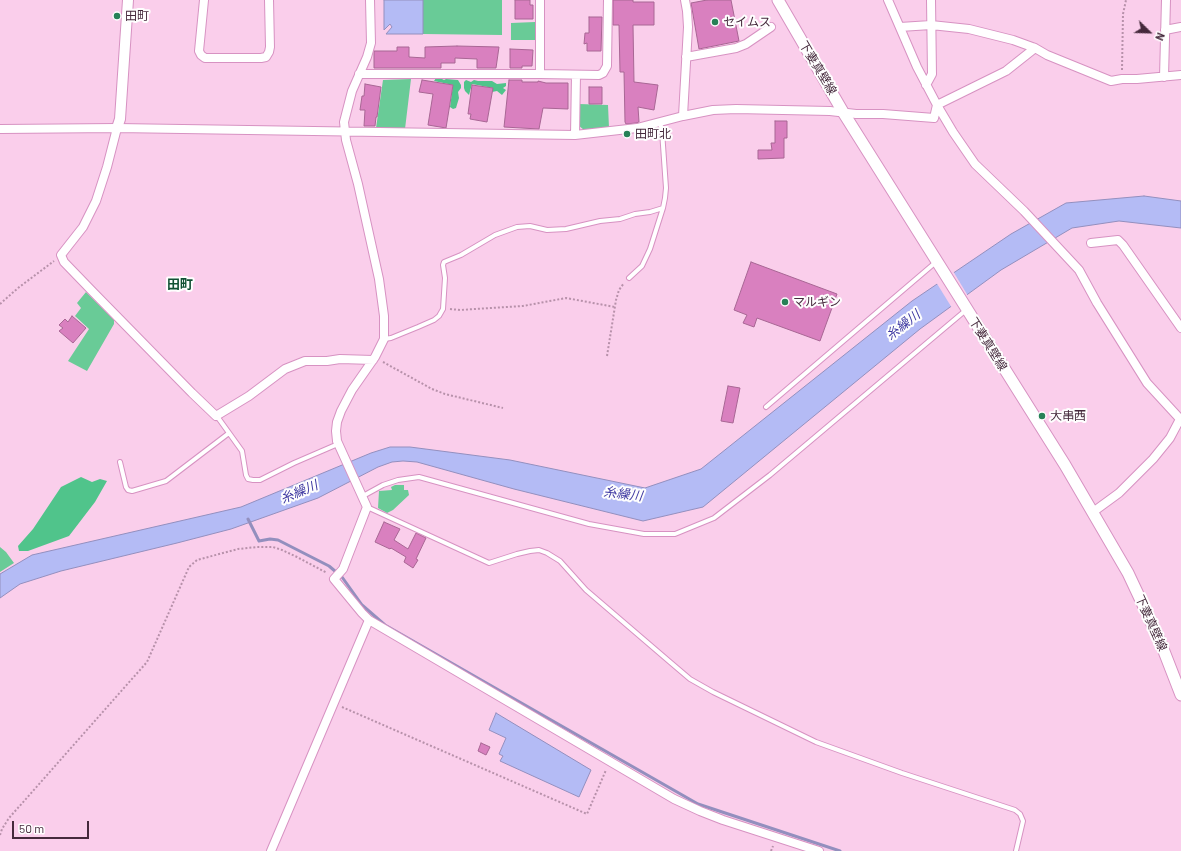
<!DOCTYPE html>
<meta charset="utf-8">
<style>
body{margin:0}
#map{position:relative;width:1181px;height:851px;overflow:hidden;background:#faceeb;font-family:Barlow,sans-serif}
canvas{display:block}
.north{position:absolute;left:1129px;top:12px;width:40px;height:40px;-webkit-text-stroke:3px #fefefe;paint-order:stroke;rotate:113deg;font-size:11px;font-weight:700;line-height:16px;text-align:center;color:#45293c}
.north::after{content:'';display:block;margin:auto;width:14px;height:18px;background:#45293c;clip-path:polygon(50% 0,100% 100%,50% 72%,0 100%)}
.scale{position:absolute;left:12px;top:821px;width:77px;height:18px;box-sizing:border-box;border:2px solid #45293c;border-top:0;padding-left:5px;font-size:12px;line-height:14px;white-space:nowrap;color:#45293c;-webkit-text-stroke:3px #fefefe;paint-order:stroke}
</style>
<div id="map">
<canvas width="1181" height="851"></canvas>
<div class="north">N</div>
<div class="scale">50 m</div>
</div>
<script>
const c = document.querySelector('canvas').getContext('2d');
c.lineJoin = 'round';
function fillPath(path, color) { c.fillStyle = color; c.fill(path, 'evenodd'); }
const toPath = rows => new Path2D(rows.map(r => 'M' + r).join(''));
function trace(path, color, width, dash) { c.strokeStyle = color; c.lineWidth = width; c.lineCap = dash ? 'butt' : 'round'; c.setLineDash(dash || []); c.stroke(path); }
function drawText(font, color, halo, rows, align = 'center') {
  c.font = font + ' Barlow,"Noto Sans JP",sans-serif'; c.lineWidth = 4; c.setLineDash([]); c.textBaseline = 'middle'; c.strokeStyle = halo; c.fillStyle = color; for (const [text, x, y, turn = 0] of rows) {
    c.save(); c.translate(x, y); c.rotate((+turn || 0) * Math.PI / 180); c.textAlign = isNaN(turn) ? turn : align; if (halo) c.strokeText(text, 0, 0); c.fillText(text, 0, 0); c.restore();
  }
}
fillPath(toPath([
 [423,0,502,0,502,35,423,34],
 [535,22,535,40,511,40,511,23],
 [411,79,405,129,376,128,383,80],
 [579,104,608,105,609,128,584,130,578,125],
 [86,292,114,320,114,324,87,371,68,361,89,329,75,316,81,308,77,303],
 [395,485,404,485,404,490,408,490,409,495,393,510,387,513,378,508,379,491,392,490,391,487],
 [0,547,6,552,14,563,0,572]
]), '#69cb97');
fillPath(toPath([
 [441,77,442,79,444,80,446,79,458,80,461,85,461,88,458,92,459,98,456,108,453,109,450,107,453,85,434,81,436,78],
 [466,80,471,82,474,80,478,81,492,81,497,84,506,83,506,86,503,88,506,90,502,95,497,91,492,92,493,88,472,84,469,95,465,91,464,88,464,82],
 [81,477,92,482,100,479,107,481,95,502,69,536,28,551,19,551,18,546,33,529,61,487]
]), '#50c48b');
const water = toPath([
 [384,0,423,0,423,34,386,34,392,27,390,24,384,30,384,0],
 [1144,196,1181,201,1181,228,1119,221,1072,228,1001,270,920,329,703,507,643,521,514,489,417,462,403,461,392,462,378,467,318,498,231,529,177,543,61,571,20,584,0,598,0,574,32,555,241,507,371,453,390,447,410,447,510,460,645,488,701,469,912,301,1011,234,1066,203,1144,196],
 [496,713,591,770,579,797,500,761,503,756,499,754,506,738,489,730,496,713]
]);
fillPath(water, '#b4bbf5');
trace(water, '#938fbe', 1);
fillPath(toPath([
 [953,271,968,296,952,308,936,282]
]), '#faceeb');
trace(toPath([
 [248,519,259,541,270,539,278,540,329,566,342,577,362,605,385,625,698,804,840,851]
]), '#938fbe', 3);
const building = toPath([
 [515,0,530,0,530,5,533,5,533,19,515,19,515,0],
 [613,0,633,0,633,2,654,2,654,25,633,25,634,82,658,85,654,110,638,107,639,122,636,123,626,124,625,122,624,72,620,72,619,25,613,25,613,0],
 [707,0,731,0,739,41,699,49,691,3,707,0],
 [589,17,602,17,601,51,587,51,587,43,584,44,585,33,589,33,589,17],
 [457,46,499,47,496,68,477,68,477,59,455,58,455,63,441,63,441,68,374,68,374,51,397,51,397,47,409,47,409,57,425,58,425,47,457,46],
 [510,49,533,50,532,66,522,66,522,68,510,68,510,49],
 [422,80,453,85,446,128,428,125,433,94,419,92,422,80],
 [509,80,522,80,522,82,538,82,538,81,546,83,568,83,568,109,543,108,539,129,504,127,509,80],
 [365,84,381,87,377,117,376,117,375,126,364,126,365,110,360,110,362,96,364,96,365,84],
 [472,85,493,88,487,122,470,119,471,114,468,114,472,85],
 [589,87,602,87,602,104,589,104,589,87],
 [775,121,787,121,787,138,784,138,784,158,758,159,758,150,772,150,771,143,775,143,775,121],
 [751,262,837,294,820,341,757,318,754,327,743,323,747,315,734,310,751,262],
 [72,316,86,328,73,343,59,331,63,328,59,325,65,319,68,322,72,316],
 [728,386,740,388,733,423,721,421,728,386],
 [384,522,400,529,394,540,408,549,416,533,426,538,416,559,418,560,413,568,404,562,406,557,391,548,390,549,375,542,384,522],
 [481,743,490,747,486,755,478,751,481,743]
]);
fillPath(building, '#d980bf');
trace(building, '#a86694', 1);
const service = toPath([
 [629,278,642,266,650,249,663,208],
 [384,339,391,338,418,327,434,320,439,316,443,309,445,278,443,265,444,262,461,255,495,235,517,227,530,226,547,230,566,229,600,221,620,219,635,214,650,212,663,208,665,198,666,188,662,131,660,122],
 [766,407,936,262],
 [216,416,219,419,242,451,246,475,248,479,253,480,260,480,294,463,338,444],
 [120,462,126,487,128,490,132,491,166,481,229,433],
 [363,496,383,485,398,480,419,477,589,524,644,534,675,534,714,518,770,475,966,310],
 [367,507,489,563,517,554,530,551,539,550,547,553,560,561,586,590,670,662,690,679,713,692,816,742,902,773,1015,810,1020,814,1023,821,1016,851]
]);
const minor = toPath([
 [204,0,199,51,201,55,205,58,261,58,266,57,269,52,270,47,269,0],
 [370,0,371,43,367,57,352,91,344,122,346,140,358,184,379,279,384,316,384,339,375,357,352,390,341,411,337,422,336,431,337,441,367,507,343,569,334,579,362,613,369,620,674,799,700,811,723,820,819,851],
 [540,0,540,74,599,75,603,73,607,66,608,0],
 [888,0,917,67,937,105,953,132,975,164,1024,211,1079,270,1097,303,1147,383,1181,420],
 [900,27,931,25,969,29,1013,40,1035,48,1047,55,1111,81,1122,79,1137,79,1181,75],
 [1165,30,1181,27],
 [686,57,736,48,746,44,771,27],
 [359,74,540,74],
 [1164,77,1166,0],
 [926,85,932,74,931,0],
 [683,116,688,27,687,11,685,0],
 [117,128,107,167,96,201,83,227,61,255,64,262,93,292,192,393,216,416,249,396,285,369,305,361,327,361,340,359,373,360],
 [0,129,117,128,575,135,637,128,683,116,713,110,736,109,830,111,856,114,883,114,934,118,937,105,1006,71,1035,48],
 [575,135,576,75],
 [1091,243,1118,240,1123,245,1181,328],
 [1093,512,1119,493,1153,459,1170,438,1180,419],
 [271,851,369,620]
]);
const tertiary = toPath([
 [117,128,120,119,128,0]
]);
const secondary = toPath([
 [778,0,843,112,1065,465,1128,573,1160,641,1181,695]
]);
trace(service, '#d792c2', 6);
trace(minor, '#d792c2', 10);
trace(tertiary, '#d792c2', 12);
trace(secondary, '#d792c2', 13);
trace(toPath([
 [1122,70,1123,14,1126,0],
 [0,304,18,288,54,261],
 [450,309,460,310,523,306,566,298,615,307],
 [607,356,616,300,619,290,624,283],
 [383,362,432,389,445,394,503,408],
 [342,707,587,814,606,770],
 [0,835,2,829,9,818,147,662,189,567,197,560,238,549,257,547,273,547,282,550,297,557,327,573],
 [771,851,773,846]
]), '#b791aa', 2, [2, 2]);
trace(service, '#fff', 4);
trace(minor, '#fff', 8);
trace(tertiary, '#fff', 10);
trace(secondary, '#fff', 11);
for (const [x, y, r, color] of [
 [117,16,4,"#268157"],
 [715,22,4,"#268157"],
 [627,134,4,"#268157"],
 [785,302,4,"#268157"],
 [1042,416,4,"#268157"]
]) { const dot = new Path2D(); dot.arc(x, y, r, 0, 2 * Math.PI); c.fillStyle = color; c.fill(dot); trace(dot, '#fefefe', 1.5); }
drawText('12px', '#45293c', '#fefefe', [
 ["田町",125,16],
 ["セイムス",723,22],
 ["田町北",635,134],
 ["マルギン",793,302],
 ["大串西",1050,416]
], 'left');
drawText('12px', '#45293c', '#fefefe', [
 ["下妻真壁線",818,68,59],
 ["下妻真壁線",988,344,58],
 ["下妻真壁線",1151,623,66]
]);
drawText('bold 13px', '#115134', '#fefefe', [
 ["田町",180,285]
]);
drawText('italic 13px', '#3d37a1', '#fefefe', [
 ["糸繰川",903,325,-38],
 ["糸繰川",299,492,-23],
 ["糸繰川",623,494,7]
]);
</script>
